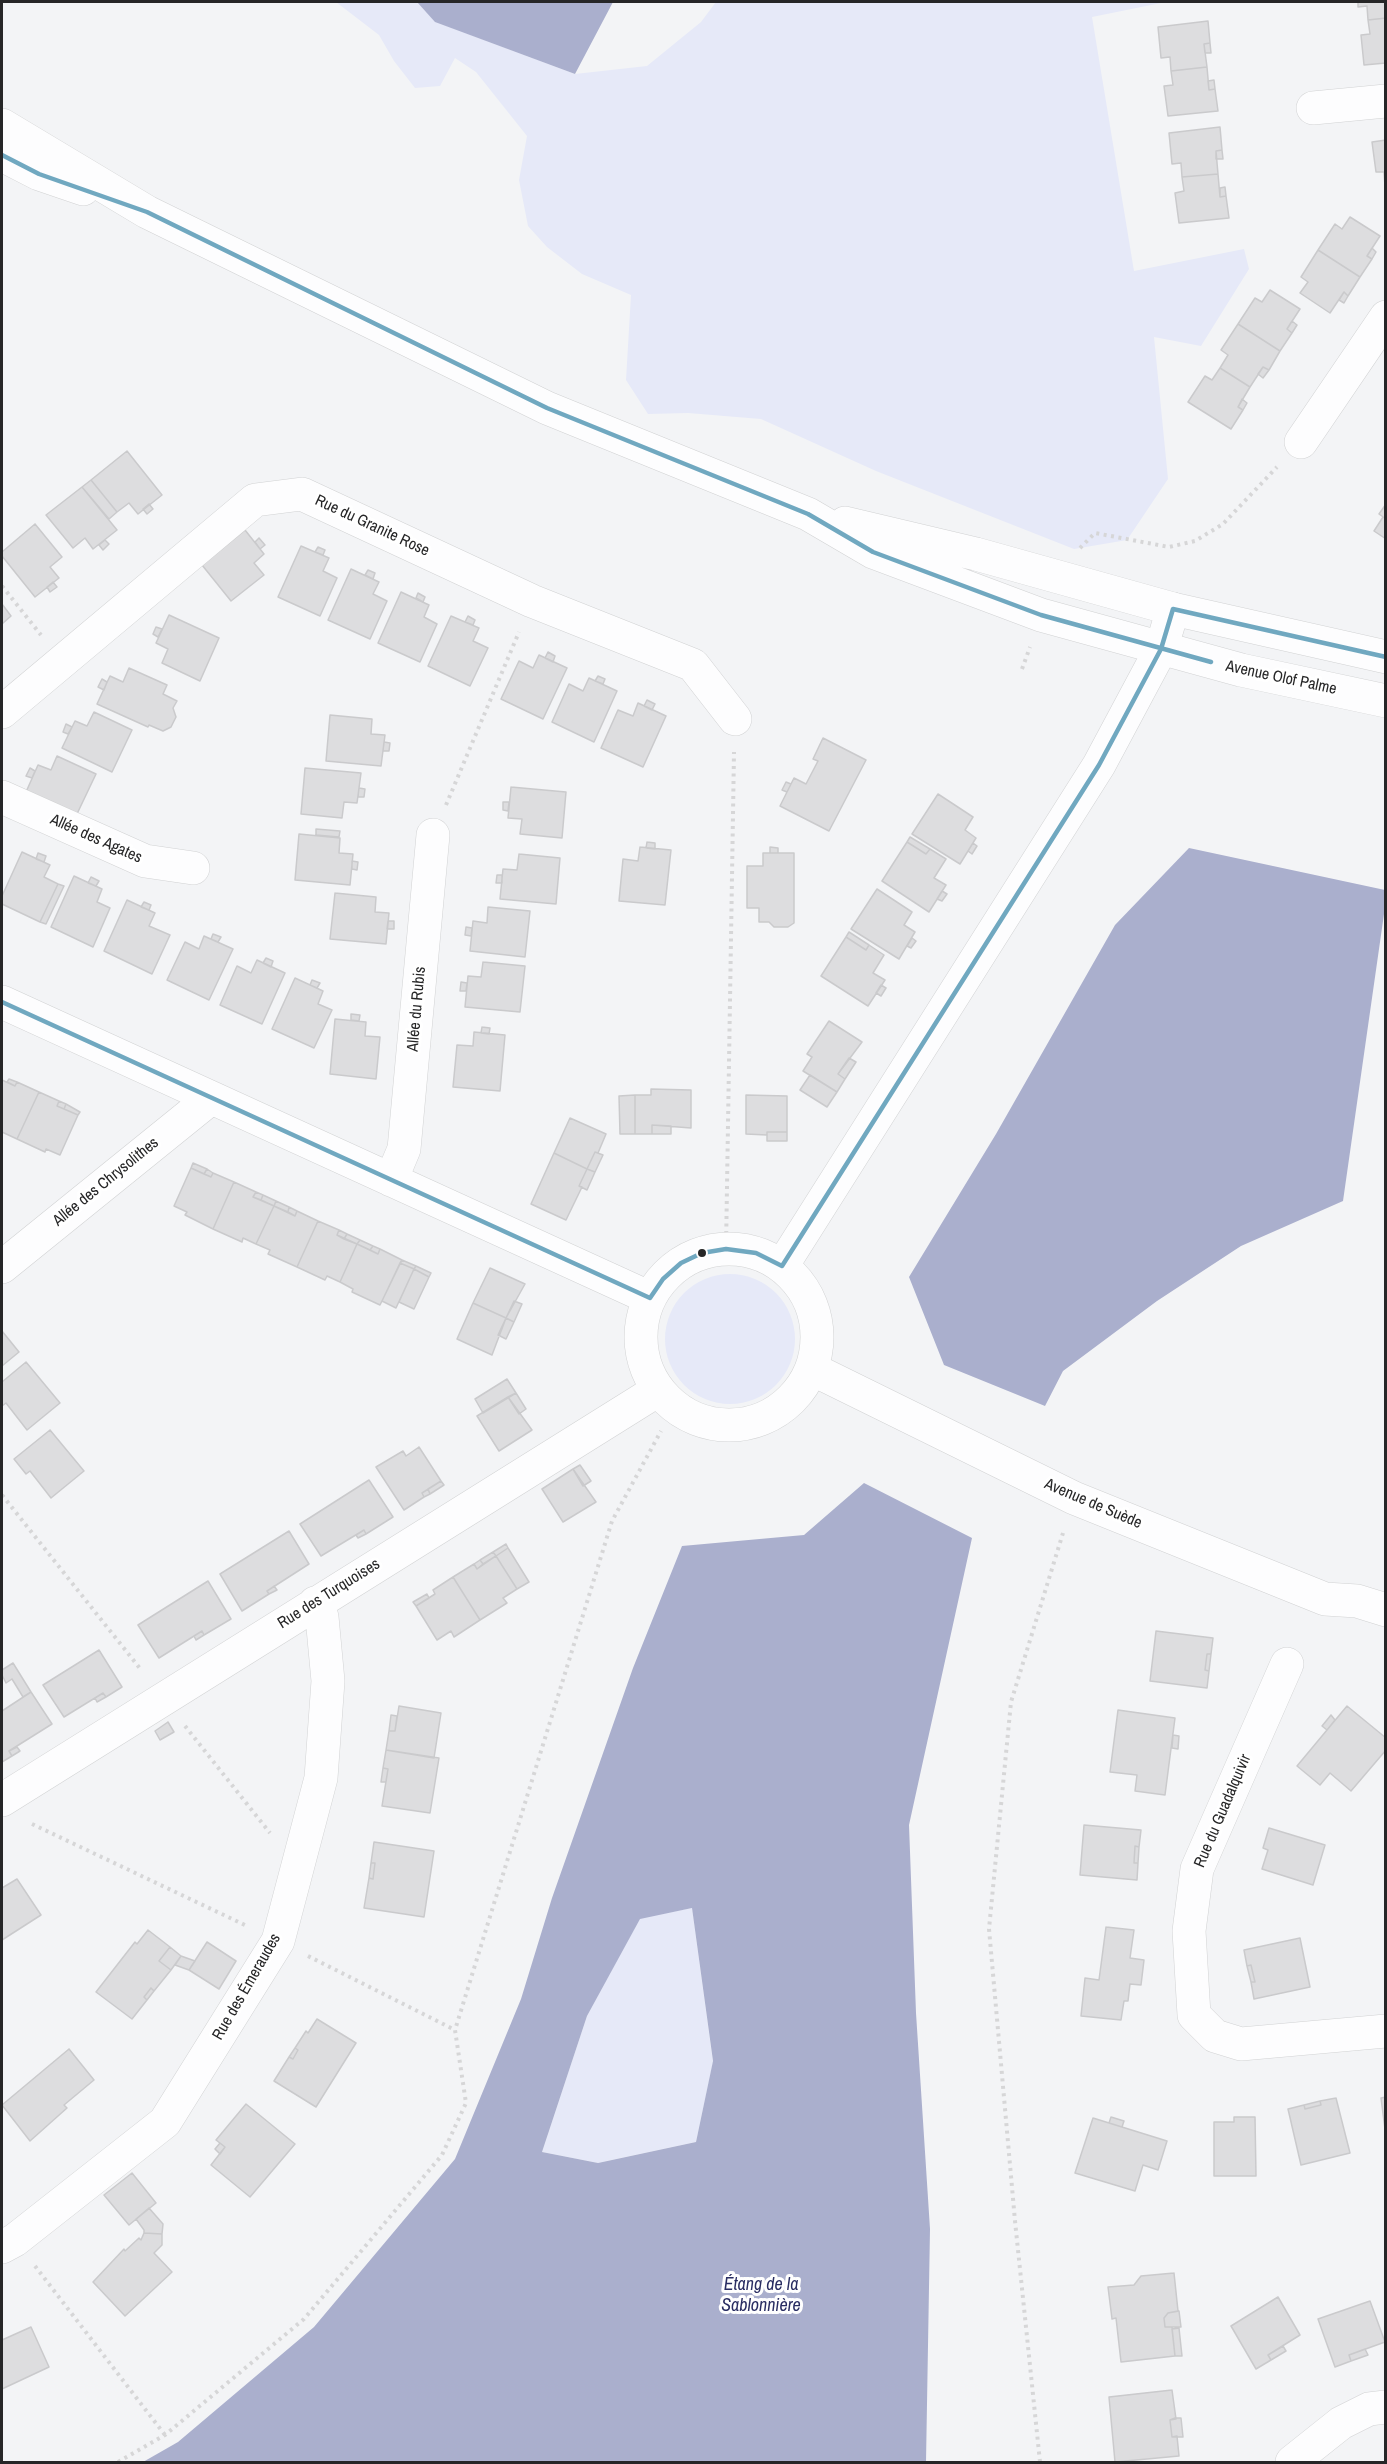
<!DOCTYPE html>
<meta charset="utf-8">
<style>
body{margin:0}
#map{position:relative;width:1387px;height:2464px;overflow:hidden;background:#f3f4f6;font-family:"Archivo Narrow",sans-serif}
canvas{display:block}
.frame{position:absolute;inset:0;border:3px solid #262627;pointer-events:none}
</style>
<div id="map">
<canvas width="1387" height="2464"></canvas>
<div class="frame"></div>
</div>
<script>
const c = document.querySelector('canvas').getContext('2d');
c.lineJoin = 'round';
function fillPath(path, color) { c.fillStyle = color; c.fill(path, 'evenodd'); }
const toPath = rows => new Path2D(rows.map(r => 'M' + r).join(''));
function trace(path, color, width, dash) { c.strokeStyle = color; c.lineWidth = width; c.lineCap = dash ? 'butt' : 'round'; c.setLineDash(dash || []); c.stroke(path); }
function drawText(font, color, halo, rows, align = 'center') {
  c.font = font + ' "Archivo Narrow",sans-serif'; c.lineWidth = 6; c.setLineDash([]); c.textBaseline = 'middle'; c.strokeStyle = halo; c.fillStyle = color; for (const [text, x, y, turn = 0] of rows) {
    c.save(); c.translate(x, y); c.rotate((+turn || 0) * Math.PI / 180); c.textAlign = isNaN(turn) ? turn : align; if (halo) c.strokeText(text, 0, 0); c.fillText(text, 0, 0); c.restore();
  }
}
fillPath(toPath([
 [336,2,417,2,436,22,575,74,647,66,701,22,716,2,1166,2,1092,17,1134,271,1244,249,1249,269,1201,346,1154,337,1168,479,1127,540,1074,549,876,471,761,419,688,413,648,414,626,380,631,295,582,274,547,247,528,226,519,180,527,136,476,72,455,58,440,86,415,88,394,61,379,35],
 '665 1339a65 65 0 1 1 130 0a65 65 0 1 1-130 0Z',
 [692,1908,713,2062,696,2142,598,2163,542,2152,587,2016,640,1918]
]), '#e6e9f8');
fillPath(toPath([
 [417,2,613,2,575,74,435,22],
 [1189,848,1385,890,1385,907,1343,1201,1241,1246,1157,1301,1063,1371,1045,1406,944,1365,909,1277,996,1134,1115,925],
 [864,1483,972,1538,909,1825,916,2013,930,2229,926,2462,143,2462,178,2442,314,2327,455,2159,521,1999,552,1898,633,1668,682,1546,804,1535],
 [692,1908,713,2061,696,2142,598,2163,542,2152,587,2016,640,1919]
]), '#aaafcd');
const building = toPath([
 [1358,2,1386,2,1386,18,1368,20,1367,6,1358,7,1358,2],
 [1386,18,1386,63,1364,65,1361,35,1370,34,1368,20,1386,18],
 [1208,21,1210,43,1204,44,1207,67,1171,71,1170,57,1161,58,1158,27,1208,21],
 [1210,43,1211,53,1205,53,1204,44,1210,43],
 [1207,67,1209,90,1215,89,1218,111,1168,116,1164,86,1173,85,1171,71,1207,67],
 [1214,80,1215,89,1209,90,1208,81,1214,80],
 [1220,127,1222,150,1216,151,1218,174,1182,177,1181,163,1172,164,1169,133,1220,127],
 [1386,140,1386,186,1385,186,1384,172,1376,172,1372,142,1386,140],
 [1222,150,1223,159,1216,159,1216,151,1222,150],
 [1218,174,1220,197,1226,196,1229,218,1179,223,1175,193,1184,191,1182,177,1218,174],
 [1225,187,1226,196,1220,197,1220,188,1225,187],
 [1350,217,1380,236,1367,256,1372,259,1360,277,1318,250,1335,224,1342,229,1350,217],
 [1372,248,1376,252,1372,259,1367,256,1372,248],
 [1318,250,1360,277,1348,296,1344,292,1330,313,1300,293,1308,282,1301,277,1318,250],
 [1270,290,1300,309,1287,329,1292,333,1280,351,1238,324,1255,298,1262,302,1270,290],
 [1344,292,1348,296,1344,303,1339,300,1344,292],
 [1292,321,1297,325,1292,333,1287,329,1292,321],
 [1238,324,1280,351,1269,370,1263,367,1250,387,1220,368,1228,355,1221,350,1238,324],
 [1263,367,1269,370,1263,378,1258,374,1263,367],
 [1220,368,1250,387,1238,407,1243,410,1231,429,1188,402,1205,376,1212,380,1220,368],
 [1242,399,1247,403,1243,410,1238,407,1242,399],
 [127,451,162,495,138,514,129,503,117,512,91,480,127,451],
 [91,480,117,512,109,519,82,487,91,480],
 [82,487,117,530,93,549,85,538,73,548,46,515,82,487],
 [149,504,153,509,147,514,143,509,149,504],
 [1386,504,1386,519,1379,514,1386,504],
 [1383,517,1386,519,1386,539,1374,531,1383,517],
 [35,524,62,557,50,567,59,578,35,597,2,556,2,552,35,524],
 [245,530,264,554,254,563,264,575,231,601,202,565,245,530],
 [259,538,265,545,260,549,255,542,259,538],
 [105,540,109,544,103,550,99,545,105,540],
 [301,546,329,558,323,571,337,578,320,616,278,597,301,546],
 [318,547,325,550,323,555,315,552,318,547],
 [351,569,379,582,373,594,387,601,370,639,328,620,351,569],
 [368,570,375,573,373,579,365,575,368,570],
 [53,582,57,587,50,592,47,587,53,582],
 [401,592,429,605,424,617,437,624,420,662,378,643,401,592],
 [418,593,425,597,423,602,416,598,418,593],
 [2,604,11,616,2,624,2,604],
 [169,615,219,638,200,681,162,663,168,649,156,643,169,615],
 [451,616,479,628,473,641,488,648,470,686,428,666,451,616],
 [468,616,475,620,473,625,465,622,468,616],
 [156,627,162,629,158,637,153,634,156,627],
 [548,652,555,656,553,662,545,658,548,652],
 [539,655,567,668,543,719,501,699,519,661,533,668,539,655],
 [129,668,167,685,163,694,177,701,173,708,176,717,171,727,163,731,149,725,148,727,97,704,110,676,123,682,129,668],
 [598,676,605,679,603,684,595,681,598,676],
 [589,678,617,691,594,742,552,722,569,684,583,691,589,678],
 [102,679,107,682,104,690,98,687,102,679],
 [647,700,655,704,652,710,644,706,647,700],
 [638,703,666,716,643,767,601,748,618,710,633,716,638,703],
 [94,712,132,730,112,772,62,748,75,721,87,726,94,712],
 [330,715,372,719,371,734,385,735,381,766,326,761,330,715],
 [66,724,72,727,68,734,63,732,66,724],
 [823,738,866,760,829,831,780,806,794,778,806,784,818,761,813,759,823,738],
 [384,742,390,743,389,751,383,751,384,742],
 [57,756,96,774,76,816,26,792,38,765,51,770,57,756],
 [30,768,35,771,32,778,26,776,30,768],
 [305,768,361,773,357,803,344,802,342,818,301,814,305,768],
 [786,782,791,784,787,792,782,790,786,782],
 [511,787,566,792,562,838,520,834,522,819,508,818,511,787],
 [359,788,365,789,364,797,358,797,359,788],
 [938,794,973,817,965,830,976,838,960,864,912,834,938,794],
 [503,802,509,802,508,811,503,810,503,802],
 [316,829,340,831,339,837,316,835,316,829],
 [299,834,340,838,339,853,353,854,350,885,295,880,299,834],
 [910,837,930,849,926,854,907,842,910,837],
 [647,842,655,843,655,849,646,848,647,842],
 [907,842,926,854,930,849,946,859,934,878,946,885,929,912,882,881,907,842],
 [973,843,977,846,972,854,968,851,973,843],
 [640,847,671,850,665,905,619,901,623,859,638,861,640,847],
 [770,847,778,848,778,853,770,853,770,847],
 [22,852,50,865,44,877,58,884,40,922,2,904,2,896,22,852],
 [38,853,46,856,44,862,36,859,38,853],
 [763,853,794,853,794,923,788,927,774,927,769,922,759,922,759,908,747,908,747,866,763,866,763,853],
 [519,854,560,858,556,904,500,899,503,869,517,870,519,854],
 [352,861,358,862,357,870,352,869,352,861],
 [497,875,502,875,502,883,496,883,497,875],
 [74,876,102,889,97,902,110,908,93,947,51,927,74,876],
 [91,877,99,881,96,886,88,883,91,877],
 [58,884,64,886,46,924,40,922,58,884],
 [877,889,912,912,904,925,915,932,899,959,851,929,877,889],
 [942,891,947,894,942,901,937,899,942,891],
 [335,893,376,897,375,912,389,913,386,944,330,939,335,893],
 [127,900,155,913,149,926,170,935,152,974,104,951,127,900],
 [144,902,151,905,149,910,141,907,144,902],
 [488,907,530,911,525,957,470,951,473,921,487,923,488,907],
 [388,921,394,921,394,929,387,929,388,921],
 [466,927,472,928,471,936,465,935,466,927],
 [849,932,869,945,866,950,846,937,849,932],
 [213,934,221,937,218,942,211,939,213,934],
 [204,936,233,949,209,1000,167,980,185,942,199,949,204,936],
 [846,937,866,950,869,945,884,955,873,973,885,980,868,1006,821,976,846,937],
 [912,938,916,941,911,948,907,946,912,938],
 [266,958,273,961,271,967,263,963,266,958],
 [257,960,285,973,262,1024,220,1005,237,966,251,973,257,960],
 [483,962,525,966,520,1012,465,1007,468,976,481,977,483,962],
 [295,978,323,991,318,1004,332,1010,314,1048,272,1029,295,978],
 [312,980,320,983,317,988,310,985,312,980],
 [461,982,467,983,466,991,460,991,461,982],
 [881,985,886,988,881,996,876,993,881,985],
 [351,1014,360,1015,359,1021,351,1020,351,1014],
 [335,1019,366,1022,365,1036,380,1037,376,1079,330,1074,335,1019],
 [829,1021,862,1042,838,1074,845,1079,837,1092,803,1071,812,1057,807,1054,829,1021],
 [482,1027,490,1028,489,1034,481,1033,482,1027],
 [474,1032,505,1035,500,1091,453,1087,457,1045,473,1046,474,1032],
 [849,1058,856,1062,845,1079,838,1074,849,1058],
 [810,1075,837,1092,827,1107,800,1090,810,1075],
 [9,1079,17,1082,15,1086,7,1082,9,1079],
 [2,1080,15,1086,17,1082,39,1092,17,1139,2,1132,2,1080],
 [651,1089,691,1090,691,1128,652,1125,652,1134,635,1134,635,1095,651,1095,651,1089],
 [39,1092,59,1101,57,1106,78,1115,60,1155,46,1149,45,1152,17,1139,39,1092],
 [635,1095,635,1134,620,1134,619,1096,635,1095],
 [746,1095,787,1096,787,1132,767,1132,767,1135,746,1134,746,1095],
 [59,1101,66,1104,64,1109,57,1106,59,1101],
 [66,1104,80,1112,78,1115,64,1109,66,1104],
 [570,1118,606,1134,598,1153,595,1152,587,1169,554,1153,570,1118],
 [652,1125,671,1126,671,1134,652,1134,652,1125],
 [767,1132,787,1132,787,1141,767,1141,767,1132],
 [595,1152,603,1155,595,1172,587,1169,595,1152],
 [554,1153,587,1169,579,1186,582,1187,566,1220,531,1204,554,1153],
 [193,1163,207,1169,204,1174,191,1168,193,1163],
 [191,1168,211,1177,213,1173,234,1182,213,1229,185,1215,187,1212,174,1206,191,1168],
 [207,1169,213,1173,211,1177,204,1174,207,1169],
 [587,1169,595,1172,587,1190,579,1186,587,1169],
 [234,1182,256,1192,253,1197,274,1206,256,1244,243,1238,242,1242,213,1229,234,1182],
 [256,1192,263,1195,261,1200,253,1197,256,1192],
 [263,1195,276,1201,274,1206,261,1200,263,1195],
 [276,1201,289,1207,288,1212,274,1206,276,1201],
 [274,1206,295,1216,297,1211,318,1221,297,1267,268,1254,270,1250,256,1244,274,1206],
 [289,1207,297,1211,295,1216,288,1212,289,1207],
 [318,1221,339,1230,337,1235,357,1244,340,1282,327,1276,325,1280,297,1267,318,1221],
 [339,1230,347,1234,344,1239,337,1235,339,1230],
 [347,1234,360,1240,357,1244,344,1239,347,1234],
 [360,1240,373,1246,370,1250,357,1244,360,1240],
 [357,1244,378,1254,380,1249,402,1260,380,1305,352,1292,353,1289,340,1282,357,1244],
 [373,1246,380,1249,378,1254,370,1250,373,1246],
 [402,1260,416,1266,414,1269,400,1263,402,1260],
 [400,1263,414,1269,396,1308,382,1301,400,1263],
 [416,1266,431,1273,429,1277,414,1269,416,1266],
 [490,1268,525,1284,506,1318,473,1303,490,1268],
 [414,1269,429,1277,414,1309,399,1302,414,1269],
 [514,1301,522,1304,514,1322,506,1318,514,1301],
 [473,1303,506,1318,492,1355,457,1339,473,1303],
 [506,1318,514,1322,506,1339,498,1335,506,1318],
 [2,1331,19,1352,2,1366,2,1331],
 [26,1362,60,1403,27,1430,6,1403,2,1406,2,1382,26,1362],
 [507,1379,516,1393,483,1413,475,1399,507,1379],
 [516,1393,526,1409,519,1414,508,1397,516,1393],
 [508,1397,532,1430,499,1451,477,1416,508,1397],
 [50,1430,84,1471,51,1498,30,1471,26,1474,14,1459,50,1430],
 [419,1447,441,1481,422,1493,424,1497,404,1510,376,1467,403,1451,406,1456,419,1447],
 [580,1465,591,1481,583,1486,573,1469,580,1465],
 [573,1469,596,1502,563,1522,542,1489,573,1469],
 [369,1480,393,1517,366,1534,364,1530,321,1556,300,1524,369,1480],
 [441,1481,444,1485,430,1494,428,1489,441,1481],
 [428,1489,430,1494,424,1497,422,1493,428,1489],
 [364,1530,366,1534,358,1538,356,1535,364,1530],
 [289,1531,309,1564,267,1591,269,1594,242,1611,220,1574,289,1531],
 [506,1544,508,1548,496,1556,493,1552,506,1544],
 [508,1548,529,1582,517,1589,496,1556,508,1548],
 [493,1552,496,1556,483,1564,480,1560,493,1552],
 [496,1556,517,1589,503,1598,507,1603,480,1620,453,1577,474,1564,477,1569,496,1556],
 [480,1560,483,1564,477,1569,474,1564,480,1560],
 [453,1577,480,1620,454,1637,451,1631,437,1640,416,1606,435,1594,433,1590,453,1577],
 [208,1581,231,1619,204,1635,202,1631,159,1658,138,1625,208,1581],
 [274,1586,277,1590,269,1594,267,1591,274,1586],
 [427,1594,429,1598,416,1606,413,1602,427,1594],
 [202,1631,204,1635,196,1640,194,1636,202,1631],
 [1156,1631,1213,1638,1211,1654,1207,1654,1205,1670,1209,1671,1207,1688,1150,1681,1156,1631],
 [99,1650,122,1687,106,1697,103,1693,64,1717,43,1685,99,1650],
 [1207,1654,1211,1654,1209,1671,1205,1670,1207,1654],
 [13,1663,31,1692,23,1697,12,1679,6,1683,2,1675,2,1670,13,1663],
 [31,1692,52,1724,9,1751,12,1756,2,1762,2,1711,31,1692],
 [103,1693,106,1697,97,1702,95,1698,103,1693],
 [399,1706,441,1713,434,1758,386,1750,389,1731,395,1731,399,1706],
 [1347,1706,1386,1738,1386,1750,1351,1791,1330,1773,1320,1785,1297,1766,1347,1706],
 [1118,1710,1175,1718,1165,1795,1135,1791,1137,1775,1110,1772,1118,1710],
 [391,1715,397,1716,395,1731,389,1731,391,1715],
 [1331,1715,1335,1720,1327,1730,1322,1726,1331,1715],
 [168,1722,174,1732,160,1740,155,1731,168,1722],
 [1173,1735,1179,1736,1178,1749,1172,1748,1173,1735],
 [17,1747,20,1751,12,1756,9,1751,17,1747],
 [386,1750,439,1758,430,1813,382,1806,388,1769,383,1768,386,1750],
 [383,1768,388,1769,386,1782,381,1782,383,1768],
 [1084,1825,1141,1830,1139,1847,1135,1846,1134,1863,1138,1863,1137,1880,1080,1875,1084,1825],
 [1269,1828,1325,1845,1313,1885,1262,1869,1268,1850,1263,1848,1269,1828],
 [374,1842,434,1851,424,1917,364,1908,369,1878,373,1879,375,1863,371,1863,374,1842],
 [1135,1846,1139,1847,1138,1863,1134,1863,1135,1846],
 [371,1863,375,1863,373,1879,369,1878,371,1863],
 [17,1879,41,1915,2,1940,2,1888,17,1879],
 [1106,1927,1134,1930,1130,1958,1144,1960,1141,1985,1130,1984,1128,2001,1124,2001,1121,2020,1081,2016,1085,1978,1099,1980,1106,1927],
 [148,1930,170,1947,159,1961,171,1970,154,1991,151,1988,144,1997,147,2000,132,2019,96,1992,135,1942,137,1944,148,1930],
 [1300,1938,1310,1987,1254,1999,1251,1982,1255,1982,1251,1965,1247,1966,1244,1950,1300,1938],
 [207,1942,236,1961,219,1989,189,1970,207,1942],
 [170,1947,181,1956,171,1970,159,1961,170,1947],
 [181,1956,195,1961,189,1970,175,1965,181,1956],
 [1251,1965,1255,1982,1251,1982,1247,1966,1251,1965],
 [151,1988,154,1991,147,2000,144,1997,151,1988],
 [317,2019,356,2043,316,2107,274,2081,289,2057,293,2059,298,2050,295,2048,306,2031,308,2033,317,2019],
 [295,2048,298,2050,293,2059,289,2057,295,2048],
 [69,2049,94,2080,64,2105,67,2108,30,2141,2,2105,69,2049],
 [1386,2097,1386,2137,1381,2098,1386,2097],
 [1336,2098,1350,2153,1301,2165,1288,2109,1304,2105,1305,2109,1321,2105,1320,2101,1336,2098],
 [1320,2101,1321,2105,1305,2109,1304,2105,1320,2101],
 [246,2104,295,2144,250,2197,211,2165,225,2147,216,2140,246,2104],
 [1111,2117,1124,2121,1122,2127,1109,2123,1111,2117],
 [1234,2117,1255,2117,1256,2176,1214,2176,1214,2122,1234,2122,1234,2117],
 [1093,2118,1167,2141,1158,2170,1143,2165,1135,2191,1075,2173,1093,2118],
 [220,2143,225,2147,220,2154,215,2149,220,2143],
 [132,2173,156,2203,129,2225,104,2195,132,2173],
 [149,2208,163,2224,162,2234,144,2233,144,2230,136,2219,149,2208],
 [144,2233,162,2234,162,2245,154,2253,172,2272,125,2316,93,2282,124,2249,125,2251,139,2238,141,2240,144,2233],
 [1174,2273,1178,2311,1168,2313,1164,2318,1165,2327,1172,2327,1175,2356,1121,2362,1116,2318,1112,2319,1108,2287,1134,2285,1141,2276,1174,2273],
 [1278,2297,1300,2335,1268,2355,1271,2360,1256,2369,1231,2326,1278,2297],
 [1370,2301,1385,2342,1349,2355,1351,2361,1335,2367,1318,2319,1370,2301],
 [1179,2311,1181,2327,1165,2327,1164,2318,1168,2313,1179,2311],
 [31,2327,49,2367,2,2389,2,2340,31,2327],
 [1179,2328,1182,2356,1175,2356,1172,2329,1179,2328],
 [1283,2346,1286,2351,1271,2360,1268,2355,1283,2346],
 [1365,2349,1368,2355,1351,2361,1349,2355,1365,2349],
 [1172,2390,1176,2419,1170,2420,1172,2437,1177,2436,1179,2456,1115,2462,1109,2397,1172,2390],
 [1175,2418,1181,2418,1183,2437,1172,2437,1170,2420,1175,2418]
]);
fillPath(building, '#dddddf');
trace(building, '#cacacc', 1.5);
const minor = toPath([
 [1313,108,1386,101],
 [1301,442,1386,317],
 [2,712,255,500,302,494,532,601,693,665,735,719],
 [2,797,145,861,193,868],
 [2,1002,650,1298],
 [391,1180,404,1149,433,835],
 '641 1337a88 88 0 1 1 176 0a88 88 0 1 1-176 0Z',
 [782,1266,1099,765,1161,649,1173,609],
 [2,1267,211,1098],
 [812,1369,1074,1498,1325,1599,1357,1601,1386,1610],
 [1287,1664,1197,1869,1189,1931,1194,2015,1215,2036,1241,2044,1386,2031],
 [2,1800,658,1390],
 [2,2247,15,2240,165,2122,278,1941,321,1778,328,1681,322,1617,315,1603],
 [1292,2462,1341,2423,1369,2409,1386,2407]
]);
const major = toPath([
 [2,125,147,212,547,408,808,514,873,552,1041,615,1241,670,1386,701],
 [2,155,39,174,83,189],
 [845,523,976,554,1173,609,1386,657]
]);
trace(minor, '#d1d2d3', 34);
trace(major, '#d1d2d3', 34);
trace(toPath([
 [1080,548,1095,533,1169,547,1195,541,1223,524,1277,467],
 [2,586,41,635],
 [1022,669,1030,647],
 [446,805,519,632],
 [726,1249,734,752],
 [2,1495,142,1671],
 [185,1726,270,1833],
 [32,1824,247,1926],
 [308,1956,455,2030],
 [35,2266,165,2435],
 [118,2462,165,2435,304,2319,442,2155,466,2103,455,2030,612,1521,661,1431],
 [1040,2462,1015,2221,989,1929,1011,1702,1063,1533]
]), '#d6d6d7', 4, [3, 4.5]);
trace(minor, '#fdfdfe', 33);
trace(major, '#fdfdfe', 33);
trace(toPath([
 [2,155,39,174,147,212,547,408,808,514,873,552,1041,615,1211,662],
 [2,1002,650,1298,663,1279,681,1263,702,1253,726,1249,756,1253,782,1266,1099,765,1161,649,1173,609,1386,657]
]), '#70a8c0', 4.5);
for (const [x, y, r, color] of [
 [702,1253,5,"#262627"]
]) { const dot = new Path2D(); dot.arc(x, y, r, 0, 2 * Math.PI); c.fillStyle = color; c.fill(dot); trace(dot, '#fff', 2); }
drawText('16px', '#262627', '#fff', [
 ["Rue du Granite Rose",372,526,25],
 ["Avenue Olof Palme",1281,678,12],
 ["Allée des Agates",96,839,24],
 ["Allée du Rubis",417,1009,-85],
 ["Allée des Chrysolithes",106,1182,-39],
 ["Avenue de Suède",1093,1504,23],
 ["Rue des Turquoises",329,1594,-32],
 ["Rue du Guadalquivir",1223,1811,-67],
 ["Rue des Émeraudes",247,1987,-60]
]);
drawText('italic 18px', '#292d62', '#fff', [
 ["Étang de la",761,2285],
 ["Sablonnière",761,2306]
]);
</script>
